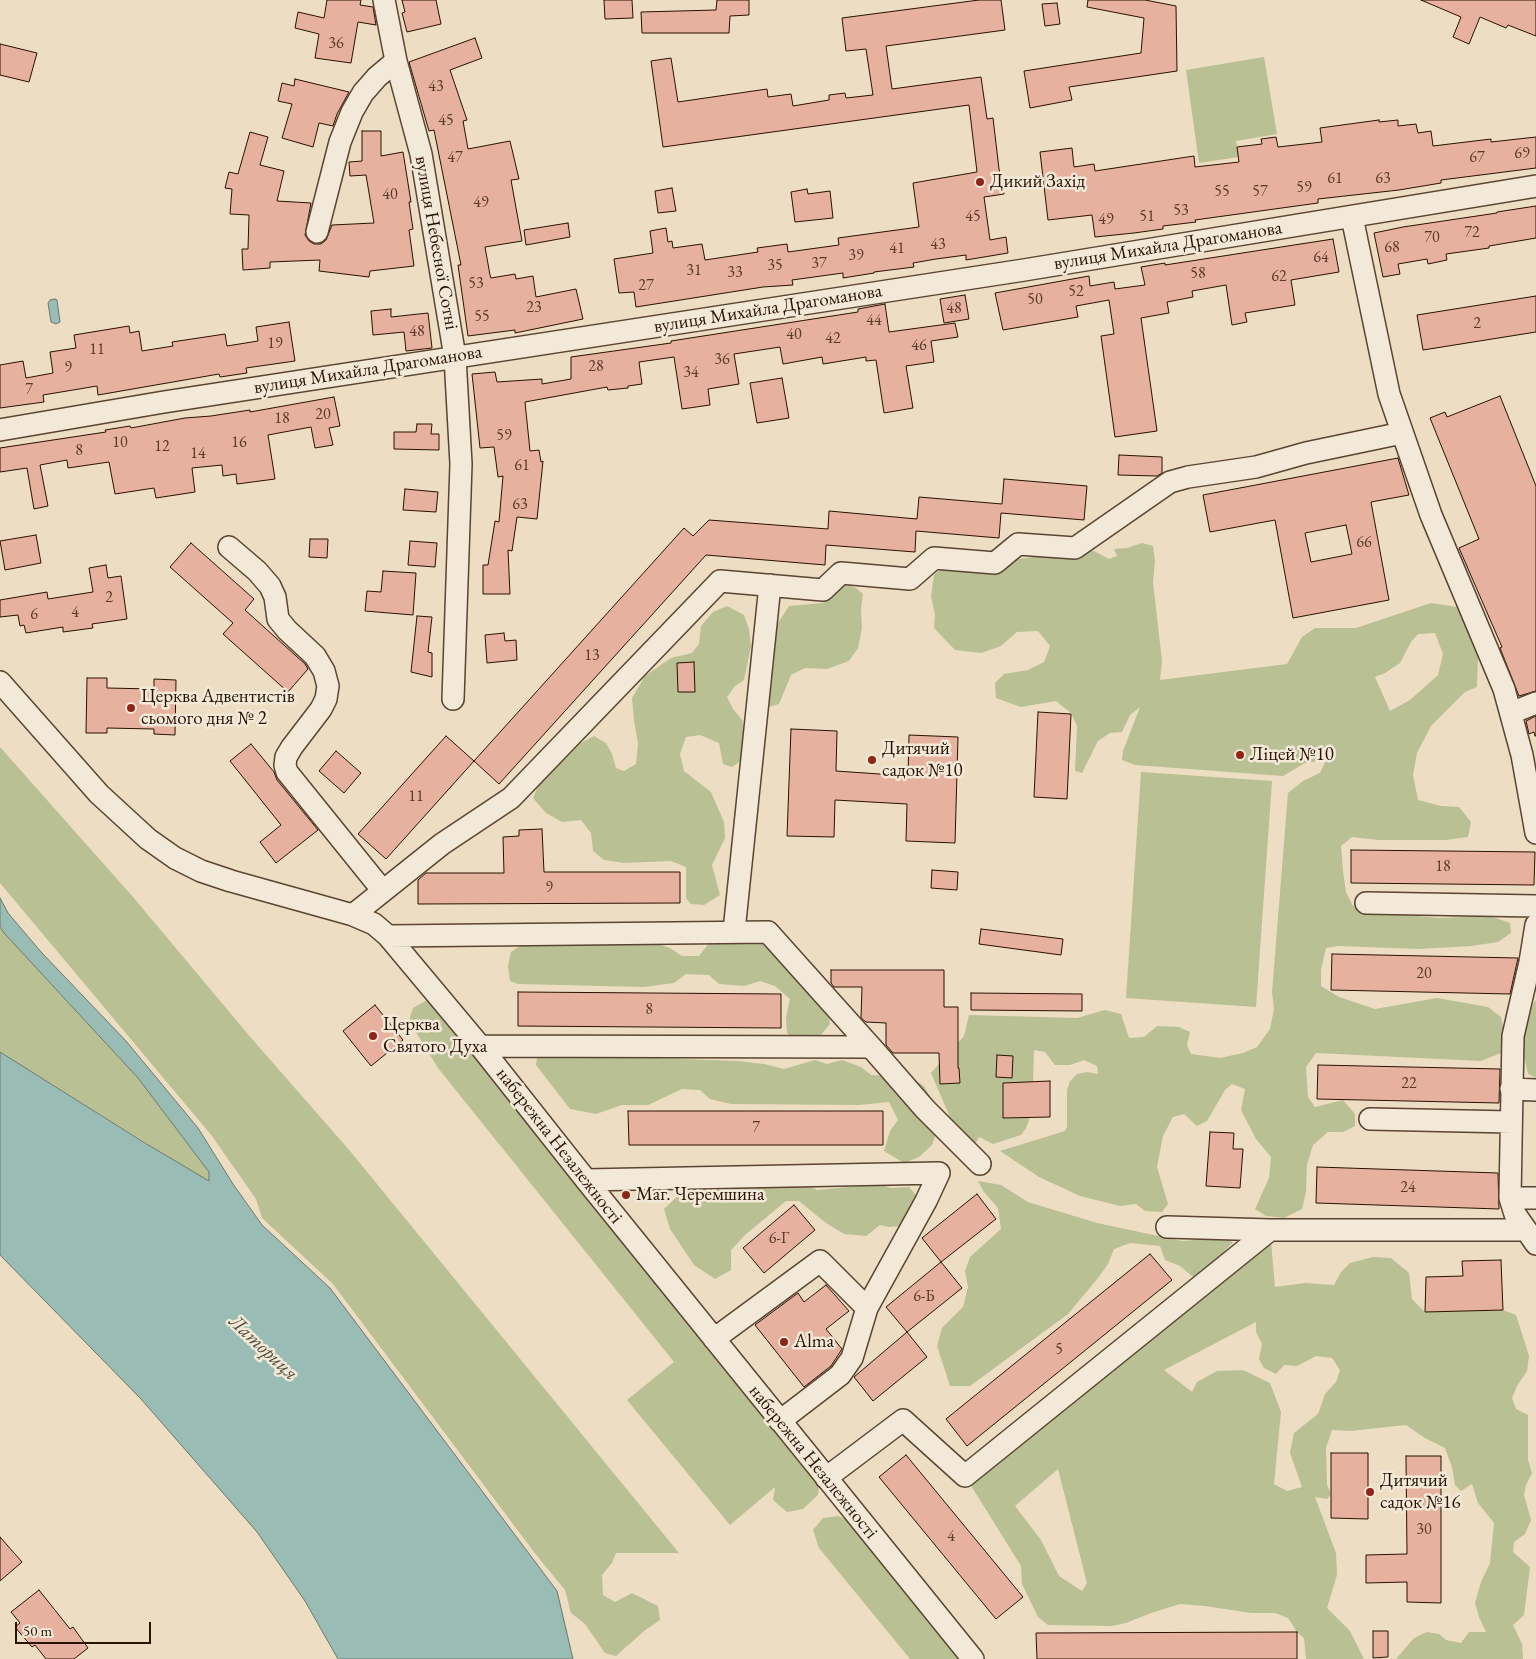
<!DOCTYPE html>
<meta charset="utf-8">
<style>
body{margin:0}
#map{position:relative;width:1536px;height:1659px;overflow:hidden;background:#edddc3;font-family:"EB Garamond",serif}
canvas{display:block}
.scale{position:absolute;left:15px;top:1622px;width:136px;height:22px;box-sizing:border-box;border:2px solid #2a1100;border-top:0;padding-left:6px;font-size:15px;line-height:18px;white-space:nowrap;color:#2a1100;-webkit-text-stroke:4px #f3e9d8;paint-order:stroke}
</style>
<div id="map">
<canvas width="1536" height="1659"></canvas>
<div class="scale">50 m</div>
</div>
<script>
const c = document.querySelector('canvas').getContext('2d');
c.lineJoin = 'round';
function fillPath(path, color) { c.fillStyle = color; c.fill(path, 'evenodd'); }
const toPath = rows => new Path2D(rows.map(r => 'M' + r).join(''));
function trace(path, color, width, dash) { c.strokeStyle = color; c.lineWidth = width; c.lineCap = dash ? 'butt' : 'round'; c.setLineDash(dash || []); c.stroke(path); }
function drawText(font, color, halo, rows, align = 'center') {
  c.font = font + ' "EB Garamond",serif'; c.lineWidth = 5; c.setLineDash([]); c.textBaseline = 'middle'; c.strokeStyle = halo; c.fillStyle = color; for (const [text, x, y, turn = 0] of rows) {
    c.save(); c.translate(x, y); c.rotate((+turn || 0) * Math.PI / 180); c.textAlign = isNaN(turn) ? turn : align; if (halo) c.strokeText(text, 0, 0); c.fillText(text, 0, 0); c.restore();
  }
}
fillPath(toPath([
 [1264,57,1277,134,1236,141,1239,157,1199,163,1186,70],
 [1142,543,1153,546,1155,561,1153,582,1162,661,1160,680,1287,664,1302,637,1315,628,1356,628,1431,603,1458,607,1478,658,1477,687,1465,692,1431,726,1417,753,1413,775,1418,800,1441,806,1459,807,1471,822,1468,837,1446,840,1379,840,1352,837,1341,846,1343,871,1346,892,1353,906,1368,911,1438,918,1490,916,1510,923,1511,933,1498,942,1471,946,1419,949,1338,946,1326,948,1321,970,1321,986,1339,997,1375,1009,1437,998,1488,1007,1501,1017,1504,1031,1501,1053,1481,1061,1316,1053,1306,1067,1308,1097,1315,1107,1343,1100,1355,1114,1355,1126,1343,1132,1328,1132,1313,1145,1307,1165,1306,1192,1302,1209,1284,1218,1266,1216,1255,1209,1269,1178,1271,1157,1256,1139,1241,1110,1245,1089,1232,1084,1225,1090,1207,1121,1197,1126,1184,1114,1173,1117,1163,1136,1157,1167,1168,1204,1162,1212,1145,1211,1136,1204,1120,1206,1080,1196,1039,1177,1000,1151,1065,1131,1067,1127,1067,1090,1070,1081,1077,1074,1087,1072,1098,1074,1097,1066,1084,1060,1070,1065,1055,1065,1045,1052,1034,1050,1033,1082,1029,1082,1003,1099,1003,1118,1030,1117,1026,1128,1021,1135,993,1144,979,1137,977,1141,961,1155,951,1152,945,1144,949,1115,931,1073,964,1036,969,1015,1077,1018,1105,1010,1121,1014,1129,1038,1144,1037,1157,1026,1179,1027,1190,1032,1187,1045,1191,1054,1220,1058,1243,1053,1257,1047,1270,1029,1274,1009,1272,992,1288,793,1303,781,1320,773,1326,760,1305,763,1283,776,1135,765,1122,760,1123,751,1140,707,1130,715,1122,732,1110,733,1098,741,1082,773,1075,771,1077,726,1071,713,1056,701,1021,707,996,698,995,683,1004,674,1028,670,1044,662,1050,646,1038,631,1017,632,1001,646,981,653,955,650,934,628,935,614,931,597,934,575,943,567,997,571,1019,559,1061,553,1094,551,1109,559,1117,556,1114,549,1127,548],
 [1435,633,1443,654,1438,675,1410,700,1390,711,1375,677,1385,673,1400,663,1411,642,1418,634],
 [845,584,856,588,863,594,861,609,862,628,858,648,849,661,827,669,805,668,791,675,779,704,765,708,772,643,778,623,789,606,823,603,833,592],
 [727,606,744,615,749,629,751,646,744,680,735,686,727,697,733,709,742,720,745,735,742,760,732,767,723,764,719,743,700,735,686,737,680,754,684,771,711,792,724,822,725,838,712,865,720,895,704,905,691,904,686,898,686,867,671,861,624,863,604,860,593,851,591,833,581,820,562,822,546,813,533,798,538,786,581,743,594,736,606,743,612,754,616,768,624,771,636,764,638,743,634,721,632,698,645,676,671,658,692,653,699,644,701,626,713,612],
 [0,747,133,897,252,1039,350,1151,679,1553,616,1553,612,1563,602,1575,603,1595,615,1602,632,1593,658,1606,660,1620,644,1631,616,1656,605,1653,585,1624,571,1613,565,1590,534,1552,333,1284,262,1218,256,1199,212,1136,0,883],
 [1141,772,1272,781,1256,1007,1126,998],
 [0,927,4,933,138,1078,209,1172,209,1182,0,1052],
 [732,940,744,944,762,943,774,951,829,1016,830,1024,820,1036,808,1038,795,1038,787,1033,786,1017,790,999,775,986,760,981,744,986,719,984,709,975,686,974,674,983,644,987,518,984,510,981,508,966,511,952,525,942,655,943,670,948,682,956,699,956,709,943],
 [427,1000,445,1003,821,1471,818,1495,803,1509,787,1512,773,1500,775,1487,730,1525,627,1400,674,1362,438,1068,409,1021,413,1008],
 [1536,1000,1536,1078,1528,1074,1522,1046,1533,1004],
 [571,1055,738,1061,764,1064,784,1069,815,1060,827,1064,842,1060,861,1067,871,1075,910,1077,924,1086,935,1106,936,1134,932,1145,919,1157,904,1163,884,1151,890,1131,898,1120,889,1102,859,1105,731,1104,710,1099,700,1090,682,1089,648,1105,622,1105,596,1114,570,1109,536,1065,537,1058],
 [978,1181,1001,1185,1028,1202,1097,1223,1182,1241,1224,1238,1233,1242,1209,1269,1193,1277,1180,1266,1165,1260,1160,1246,1130,1243,1114,1249,1108,1264,1098,1278,1068,1314,970,1386,950,1386,937,1346,942,1328,963,1307,968,1287,965,1271,970,1257,1001,1229,998,1208,984,1192],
 [802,1182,817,1190,860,1186,876,1183,891,1188,909,1187,916,1195,910,1212,901,1226,889,1227,880,1225,866,1236,844,1234,826,1223,799,1201,786,1201,745,1235,731,1250,731,1270,715,1279,694,1265,670,1229,664,1209,681,1193],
 [1270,1230,1275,1287,1305,1283,1334,1285,1341,1272,1350,1263,1373,1257,1391,1258,1409,1273,1412,1299,1425,1312,1503,1310,1516,1315,1529,1356,1527,1371,1517,1386,1512,1398,1516,1409,1528,1415,1528,1460,1532,1473,1526,1485,1524,1495,1531,1520,1525,1534,1514,1542,1513,1552,1530,1567,1524,1615,1513,1625,1522,1644,1523,1659,1396,1659,1414,1638,1427,1632,1439,1634,1446,1640,1461,1643,1469,1632,1486,1632,1479,1617,1475,1603,1481,1582,1490,1563,1494,1523,1478,1503,1472,1484,1461,1491,1455,1485,1452,1467,1445,1448,1425,1438,1406,1425,1350,1431,1332,1430,1326,1448,1327,1485,1331,1494,1327,1499,1315,1497,1336,1553,1337,1575,1327,1608,1350,1631,1364,1659,1306,1659,1304,1638,1297,1632,1288,1618,1275,1613,1251,1613,1205,1606,1180,1604,1151,1613,1126,1623,1112,1626,1048,1625,1038,1617,1022,1584,1021,1566,965,1476],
 [1256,1322,1256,1332,1262,1344,1259,1359,1264,1368,1276,1374,1284,1365,1297,1366,1316,1356,1332,1358,1340,1370,1336,1382,1325,1394,1318,1414,1294,1433,1290,1453,1302,1487,1287,1491,1274,1484,1281,1412,1270,1383,1243,1370,1217,1371,1197,1382,1192,1392,1164,1370],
 [1058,1469,1087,1583,1082,1591,1059,1576,1041,1540,1015,1506],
 [838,1516,866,1527,974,1659,910,1659,819,1548,813,1530,823,1518]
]), '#b9c093');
const water = toPath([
 [55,299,57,300,60,322,56,324,51,322,48,303,50,300,55,299],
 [0,898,8,913,42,953,126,1041,198,1128,233,1184,262,1225,330,1288,557,1591,573,1659,338,1659,305,1601,257,1532,141,1399,0,1255,0,1052,145,1143,209,1181,209,1172,138,1078,4,933,0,927,0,898]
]);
fillPath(water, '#99bcb4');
trace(water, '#6d786c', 1);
const building = toPath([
 [327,0,361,0,360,5,373,7,376,25,358,22,351,63,315,58,319,34,295,28,298,12,324,18,327,0],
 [402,0,436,0,441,24,407,32,402,13,405,12,402,0],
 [604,0,632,0,633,18,605,19,604,0],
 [717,0,749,0,749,15,730,16,729,33,642,33,641,12,716,10,717,0],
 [979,0,1001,0,1005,30,886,46,892,89,981,77,987,119,993,118,999,169,1004,194,984,197,990,240,1006,237,1008,253,966,260,966,255,936,259,913,263,914,267,874,272,874,273,843,278,843,273,792,280,793,285,763,287,636,307,634,292,619,293,614,259,653,253,650,231,666,228,668,242,672,241,673,248,702,244,705,260,758,252,757,248,787,244,788,252,839,245,838,238,919,227,913,183,977,172,969,105,663,147,651,61,671,58,678,102,767,89,768,97,791,94,793,106,829,100,829,95,845,93,846,98,873,95,866,49,846,51,842,18,979,0],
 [1088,0,1145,0,1176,6,1177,71,1069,87,1072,100,1030,108,1024,71,1141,53,1144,18,1087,7,1088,0],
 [1421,0,1536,0,1536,36,1508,25,1506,28,1480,17,1469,44,1453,37,1461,17,1421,0],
 [1057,3,1060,24,1045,26,1042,4,1057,3],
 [475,38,482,58,450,70,467,120,463,121,468,149,510,141,519,179,511,180,522,241,485,247,490,275,491,278,515,274,516,279,533,276,536,297,576,289,583,319,515,333,515,330,468,336,458,265,461,265,434,130,429,131,409,62,475,38],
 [0,44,37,53,29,82,0,75,0,44],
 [295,79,349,92,337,114,333,126,319,123,313,147,282,138,292,104,278,101,282,83,294,86,295,79],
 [1379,120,1379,122,1398,120,1398,126,1416,124,1418,133,1431,131,1433,146,1491,139,1491,142,1536,137,1536,168,1441,180,1441,183,1399,190,1318,199,1318,203,1195,220,1196,222,1163,226,1163,229,1134,233,1095,237,1092,215,1048,220,1040,152,1072,148,1074,167,1094,164,1095,171,1194,156,1195,167,1239,162,1237,147,1262,144,1261,139,1276,137,1278,147,1322,142,1320,128,1379,120],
 [362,131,381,131,381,156,403,152,411,202,409,202,413,229,409,230,414,266,370,271,369,277,319,271,320,260,270,262,270,268,243,270,242,249,248,249,249,215,230,214,232,189,225,188,229,172,238,174,250,132,268,137,260,165,284,171,277,201,311,203,305,235,309,241,314,244,321,244,326,240,332,225,374,223,366,175,350,176,349,162,362,161,362,131],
 [672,188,676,211,658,213,655,191,672,188],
 [807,189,808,194,830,191,833,218,795,222,791,192,807,189],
 [1536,206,1536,238,1489,246,1489,248,1446,254,1447,260,1428,264,1427,259,1398,264,1400,274,1383,277,1374,233,1403,227,1497,213,1497,212,1536,206],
 [568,223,570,237,526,245,524,230,568,223],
 [1333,239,1339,272,1291,280,1295,305,1245,313,1247,322,1232,325,1226,285,1192,291,1193,297,1167,302,1169,313,1141,318,1157,431,1115,437,1101,336,1114,334,1109,300,1076,306,1078,317,1003,330,995,293,1089,276,1090,286,1114,282,1115,289,1145,285,1141,267,1165,263,1165,265,1333,239],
 [965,295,969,319,944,323,940,299,965,295],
 [1536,296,1536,332,1423,350,1417,315,1536,296],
 [885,304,889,332,955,323,958,337,931,341,934,362,906,366,913,408,884,413,876,360,866,361,866,357,823,364,822,357,783,364,780,347,734,354,739,384,708,389,710,405,682,409,674,357,639,362,642,384,628,386,628,388,608,390,607,387,525,402,530,451,539,450,541,462,543,461,537,519,517,517,512,551,508,550,510,594,483,594,483,565,488,565,495,521,499,522,503,476,498,477,494,447,480,448,472,374,495,372,497,382,542,379,542,384,571,379,571,357,671,343,671,341,858,312,858,309,885,304],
 [391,309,391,317,428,313,432,348,406,351,404,332,373,335,371,311,391,309],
 [289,322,295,361,246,368,247,373,220,377,219,374,98,395,97,386,43,395,44,402,0,408,0,365,23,361,26,378,53,373,50,352,76,348,74,335,129,326,130,333,139,331,142,351,173,346,172,342,225,334,227,346,258,341,256,327,289,322],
 [782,378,789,418,757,423,750,383,782,378],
 [1500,396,1536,486,1536,691,1519,696,1500,648,1502,647,1459,548,1479,539,1430,418,1445,412,1447,417,1500,396],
 [334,397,340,426,329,428,333,445,315,448,311,427,268,435,275,479,237,484,236,474,223,476,222,465,192,468,195,492,156,498,154,488,115,494,109,462,68,468,67,460,40,465,48,506,34,509,27,468,0,472,0,448,106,432,105,430,130,426,131,428,185,418,211,416,250,410,250,412,334,397],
 [417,424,432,424,431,434,439,434,439,450,394,449,394,432,416,432,417,424],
 [1119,455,1162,457,1162,473,1157,476,1118,475,1119,455],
 [1398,458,1409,495,1371,502,1389,600,1293,618,1275,520,1210,532,1203,495,1398,458],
 [1346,525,1352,554,1311,562,1305,533,1346,525],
 [1004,479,1087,486,1084,520,1001,513,999,538,916,531,915,552,826,545,825,565,706,555,499,784,474,761,684,528,693,536,709,520,828,529,829,511,917,519,919,497,1002,504,1004,479],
 [405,489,438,492,436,512,403,510,405,489],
 [36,535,41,563,5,570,0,541,36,535],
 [310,539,328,539,327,558,309,557,310,539],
 [410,541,437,543,435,567,408,565,410,541],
 [191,543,254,599,245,610,305,664,308,669,288,692,223,634,233,623,170,567,191,543],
 [106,565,108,578,121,576,127,619,92,624,93,628,63,632,63,627,26,633,24,625,20,626,18,615,0,617,0,600,47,592,48,599,93,592,89,568,106,565],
 [383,571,416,573,413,615,365,611,367,591,381,592,383,571],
 [417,616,432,617,428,652,432,653,432,677,411,672,417,616],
 [504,633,505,641,516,640,517,660,487,663,485,635,504,633],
 [694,662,695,692,678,692,677,663,694,662],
 [87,678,107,678,107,688,154,689,154,679,176,680,175,735,154,734,154,729,107,728,107,733,86,733,87,678],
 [1038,712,1071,714,1067,799,1034,797,1038,712],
 [1536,716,1536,736,1535,736,1534,732,1529,734,1526,721,1536,716],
 [791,729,837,731,836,771,908,776,909,735,958,737,955,843,906,841,907,804,835,800,834,837,787,836,791,729],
 [446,736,474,761,386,859,358,834,446,736],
 [251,744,274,772,277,780,318,830,276,863,260,842,281,825,230,761,251,744],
 [336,751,361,773,344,793,319,771,336,751],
 [542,829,544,872,680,872,680,903,418,904,418,880,426,873,504,873,503,837,519,836,519,830,542,829],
 [1351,850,1535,852,1534,885,1351,883,1351,850],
 [932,870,958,872,957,890,931,888,932,870],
 [981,929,1063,939,1061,955,979,944,981,929],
 [1332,954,1518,958,1510,994,1331,990,1332,954],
 [831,970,944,970,944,1007,958,1007,958,1068,959,1068,960,1083,940,1084,939,1053,893,1053,886,1045,886,1023,866,1022,861,1018,862,987,834,987,831,983,831,970],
 [518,992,781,994,781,1028,518,1026,518,992],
 [971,993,1082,994,1082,1011,971,1010,971,993],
 [375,1005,403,1040,371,1066,343,1031,375,1005],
 [997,1055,1013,1056,1012,1078,996,1077,997,1055],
 [1318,1065,1500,1069,1499,1103,1317,1099,1318,1065],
 [1050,1081,1050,1117,1003,1118,1003,1083,1050,1081],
 [628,1111,883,1111,883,1145,629,1145,628,1111],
 [1210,1132,1234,1133,1233,1149,1243,1149,1240,1188,1206,1186,1210,1132],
 [1317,1167,1498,1173,1499,1209,1316,1203,1317,1167],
 [977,1194,996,1219,941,1262,922,1238,977,1194],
 [794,1205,815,1230,764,1273,743,1248,794,1205],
 [1150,1254,1172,1280,967,1446,946,1419,1150,1254],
 [1501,1260,1503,1310,1425,1312,1426,1277,1463,1276,1462,1261,1501,1260],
 [941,1262,962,1288,907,1332,886,1307,941,1262],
 [826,1285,849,1311,826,1329,842,1349,831,1366,804,1387,755,1325,798,1293,804,1302,826,1285],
 [907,1332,927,1357,873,1401,854,1377,907,1332],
 [1331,1453,1368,1453,1368,1519,1331,1518,1331,1453],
 [906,1455,1023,1597,996,1619,879,1477,906,1455],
 [1406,1456,1441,1456,1441,1603,1407,1602,1407,1582,1366,1583,1366,1555,1407,1554,1406,1456],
 [0,1537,22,1562,0,1581,0,1537],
 [39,1590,70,1629,73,1627,88,1648,74,1659,46,1659,35,1645,32,1647,15,1627,20,1623,11,1612,39,1590],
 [1373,1631,1388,1631,1388,1657,1373,1658,1373,1631],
 [1297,1632,1297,1659,1037,1659,1036,1633,1297,1632]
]);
fillPath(building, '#e6b19f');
trace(building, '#2a1100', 1);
const minor = toPath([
 [384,0,396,61,421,154,455,357,461,464,453,699],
 [1352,217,1389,394,1431,515,1504,689,1522,755,1536,833],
 [317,232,340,142,352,112,363,93,377,77,396,61],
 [0,430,164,402,1024,270,1536,186],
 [229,547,257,571,270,586,275,597,278,619,287,630,315,656,324,671,328,686,326,699,321,709,292,747,286,757,285,765,287,772,383,891],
 [0,682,99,794,148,839,175,858,201,871,231,881,353,915,374,924,388,936,480,1046,586,1180,973,1659],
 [1511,713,1536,703],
 [1366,903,1536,906],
 [353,915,442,844,511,798,720,581,823,590,841,573,910,579,934,558,995,563,1018,544,1075,548,1170,482,1188,477,1256,467,1306,453,1402,433],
 [734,931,770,585],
 [388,936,768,932,871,1047],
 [480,1046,871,1047,925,1109,980,1164],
 [1511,1089,1536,1090],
 [1370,1119,1511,1122],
 [586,1180,939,1173,926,1201,867,1308,852,1358,840,1375,780,1421],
 [1510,1198,1513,1036,1530,962,1536,925],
 [1536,1198,1510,1198,1515,1214,1536,1244],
 [1167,1227,1270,1230],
 [714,1339,820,1261,867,1308],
 [826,1478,903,1420,965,1476,1270,1230,1526,1230]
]);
trace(minor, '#5b4431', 24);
trace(minor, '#f3e9d8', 21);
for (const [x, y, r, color] of [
 [980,182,5,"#8f2418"],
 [131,708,5,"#8f2418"],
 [1240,755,5,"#8f2418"],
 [872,760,5,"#8f2418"],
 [373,1036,5,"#8f2418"],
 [626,1195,5,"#8f2418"],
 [784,1342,5,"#8f2418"],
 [1370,1492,5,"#8f2418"]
]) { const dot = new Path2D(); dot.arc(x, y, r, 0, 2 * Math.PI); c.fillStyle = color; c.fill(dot); trace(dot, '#f3e9d8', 2); }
drawText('16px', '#593928', null, [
 ["36",336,44],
 ["43",436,87],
 ["45",446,121],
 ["69",1522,154],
 ["47",455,158],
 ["67",1477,158],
 ["61",1335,179],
 ["63",1383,179],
 ["59",1304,188],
 ["55",1222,192],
 ["57",1260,192],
 ["40",390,195],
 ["49",481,203],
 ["53",1181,211],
 ["45",973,217],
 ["51",1147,217],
 ["49",1106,220],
 ["72",1472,233],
 ["70",1432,238],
 ["43",938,245],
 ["68",1392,248],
 ["41",897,249],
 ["39",856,256],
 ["64",1321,258],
 ["37",819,264],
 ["35",775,266],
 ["31",694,271],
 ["33",735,273],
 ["58",1198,274],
 ["62",1279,277],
 ["53",476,284],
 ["27",646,286],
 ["52",1076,292],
 ["50",1035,300],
 ["23",534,308],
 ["48",954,309],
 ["55",482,317],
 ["44",874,321],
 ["2",1477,324],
 ["48",417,332],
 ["40",794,335],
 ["42",833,339],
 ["19",275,344],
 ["46",919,346],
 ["11",97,350],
 ["36",722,360],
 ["28",596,367],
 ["9",68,368],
 ["34",691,373],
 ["7",29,390],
 ["20",323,415],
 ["18",282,419],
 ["59",504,436],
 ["10",120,443],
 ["16",239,443],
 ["12",162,447],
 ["8",79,451],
 ["14",198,454],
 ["61",522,466],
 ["63",520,505],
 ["66",1364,543],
 ["2",109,598],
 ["4",75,613],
 ["6",34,615],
 ["13",592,656],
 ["11",416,797],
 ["18",1443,867],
 ["9",549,888],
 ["20",1424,974],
 ["8",649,1010],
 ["22",1409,1084],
 ["7",756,1128],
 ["24",1408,1188],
 ["6-Г",779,1239],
 ["6-Б",924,1297],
 ["5",1059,1350],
 ["30",1424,1530],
 ["4",951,1537]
]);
drawText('19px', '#2a1100', '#f3e9d8', [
 ["Дикий Захід",990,182],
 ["Церква Адвентистів",141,697],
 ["сьомого дня № 2",141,719],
 ["Дитячий",882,749],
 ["садок №10",882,771],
 ["Ліцей №10",1250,755],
 ["Церква",383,1025],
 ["Святого Духа",383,1047],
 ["Маг. Черемшина",636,1195],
 ["Alma",794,1342],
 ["Дитячий",1380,1481],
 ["садок №16",1380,1503]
], 'left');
drawText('19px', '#2a1100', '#f3e9d8', [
 ["вулиця Небесної Сотні",436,243,80],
 ["вулиця Михайла Драгоманова",1168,246,-9],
 ["вулиця Михайла Драгоманова",768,309,-9],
 ["вулиця Михайла Драгоманова",368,370,-9],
 ["набережна Незалежності",559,1146,52],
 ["набережна Незалежності",813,1462,51]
]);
drawText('italic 20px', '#514d3f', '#f3e9d8', [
 ["Латориця",263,1348,43]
]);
</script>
